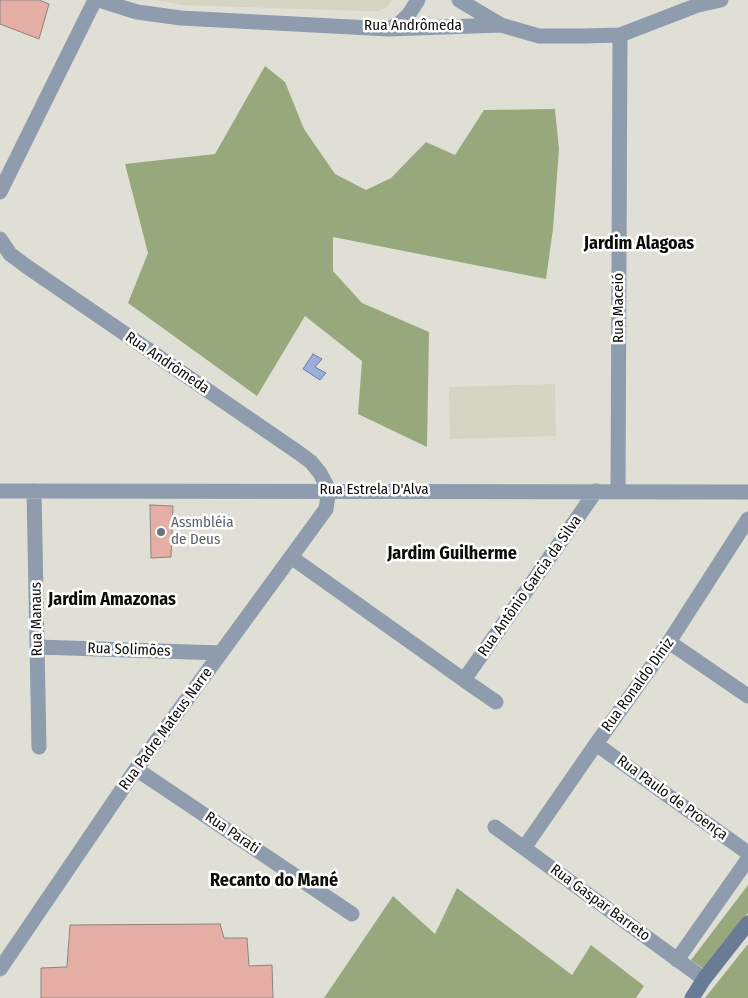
<!DOCTYPE html>
<meta charset="utf-8">
<style>
body{margin:0}
canvas{display:block;background:#e0dfd6}
</style>
<canvas width="748" height="998"></canvas>
<script>
const c = document.querySelector('canvas').getContext('2d');
c.lineJoin = 'round';
function fillPath(path, color) { c.fillStyle = color; c.fill(path, 'evenodd'); }
const toPath = rows => new Path2D(rows.map(r => 'M' + r).join(''));
function trace(path, color, width, dash) { c.strokeStyle = color; c.lineWidth = width; c.lineCap = dash ? 'butt' : 'round'; c.setLineDash(dash || []); c.stroke(path); }
function drawText(font, color, halo, rows, align = 'center') {
  c.font = font + ' "Fira Sans Condensed",sans-serif'; c.lineWidth = 5; c.setLineDash([]); c.textBaseline = 'middle'; c.strokeStyle = halo; c.fillStyle = color; for (const [text, x, y, turn = 0] of rows) {
    c.save(); c.translate(x, y); c.rotate((+turn || 0) * Math.PI / 180); c.textAlign = isNaN(turn) ? turn : align; if (halo) c.strokeText(text, 0, 0); c.fillText(text, 0, 0); c.restore();
  }
}
fillPath(toPath([
 [157,0,392,0,388,6,379,11,363,11,182,5],
 [555,384,556,436,450,439,449,387]
]), '#d6d4c3');
fillPath(toPath([
 [265,66,285,82,304,129,335,174,366,190,391,178,426,142,455,155,484,110,555,109,559,149,553,229,546,279,333,237,333,271,362,303,429,332,427,447,358,414,362,361,305,316,257,396,128,303,148,253,125,164,215,154],
 [748,885,748,913,705,970,691,960],
 [457,888,572,975,591,945,644,986,636,998,324,998,393,896,435,934],
 [748,944,748,998,705,998]
]), '#97a97c');
const water = toPath([
 [313,354,322,359,315,367,326,373,320,380,303,369,313,354]
]);
fillPath(water, '#99afda');
trace(water, '#6f7e9b', 1);
const building = toPath([
 [0,0,39,0,49,4,39,39,0,24,0,0],
 [150,505,173,506,171,557,151,558,150,505],
 [220,924,224,938,247,938,249,966,272,965,273,998,41,998,41,968,67,967,70,925,220,924]
]);
fillPath(building, '#e5aea4');
trace(building, '#8d8381', 1);
trace(toPath([
 [99,0,137,12,181,18,389,29,501,25,539,36,584,36,620,35,698,5,721,0],
 [459,0,501,25],
 [390,28,401,22,409,14,418,0],
 [0,192,95,0],
 [0,239,10,254,26,266,299,453,311,462,320,473,329,490,326,509,136,769,0,969],
 [0,491,748,492],
 [34,491,39,747],
 [618,491,620,35],
 [291,557,464,680,596,491],
 [669,642,748,696],
 [37,647,221,653],
 [464,680,496,702],
 [596,744,748,853],
 [136,769,352,914],
 [495,827,704,979],
 [524,848,596,744,669,642,748,519],
 [677,960,748,859]
]), '#8f9cae', 15);
trace(toPath([
 [692,998,704,979,748,923]
]), '#697b95', 15);
for (const [x, y, r, color] of [
 [161,532,5,"#6b7280"]
]) { const dot = new Path2D(); dot.arc(x, y, r, 0, 2 * Math.PI); c.fillStyle = color; c.fill(dot); trace(dot, '#fff', 2); }
drawText('15px', '#0c0c09', '#fff', [
 ["Rua Andrômeda",413,26],
 ["Rua Maceió",619,308,-90],
 ["Rua Andrômeda",167,363,34],
 ["Rua Estrela D'Alva",374,490],
 ["Rua Antônio Garcia da Silva",530,586,-55],
 ["Rua Manaus",37,619,-91],
 ["Rua Solimões",129,650,2],
 ["Rua Ronaldo Diniz",638,685,-54],
 ["Rua Padre Mateus Narre",166,729,-54],
 ["Rua Paulo de Proença",672,798,36],
 ["Rua Parati",232,833,34],
 ["Rua Gaspar Barreto",600,903,36]
]);
drawText('15px', '#5b616d', '#fff', [
 ["Assmbléia",171,523],
 ["de Deus",171,540]
], 'left');
drawText('bold 18px', '#0c0c09', '#fff', [
 ["Jardim Alagoas",639,244],
 ["Jardim Guilherme",452,554],
 ["Jardim Amazonas",112,600],
 ["Recanto do Mané",274,881]
]);
</script>
